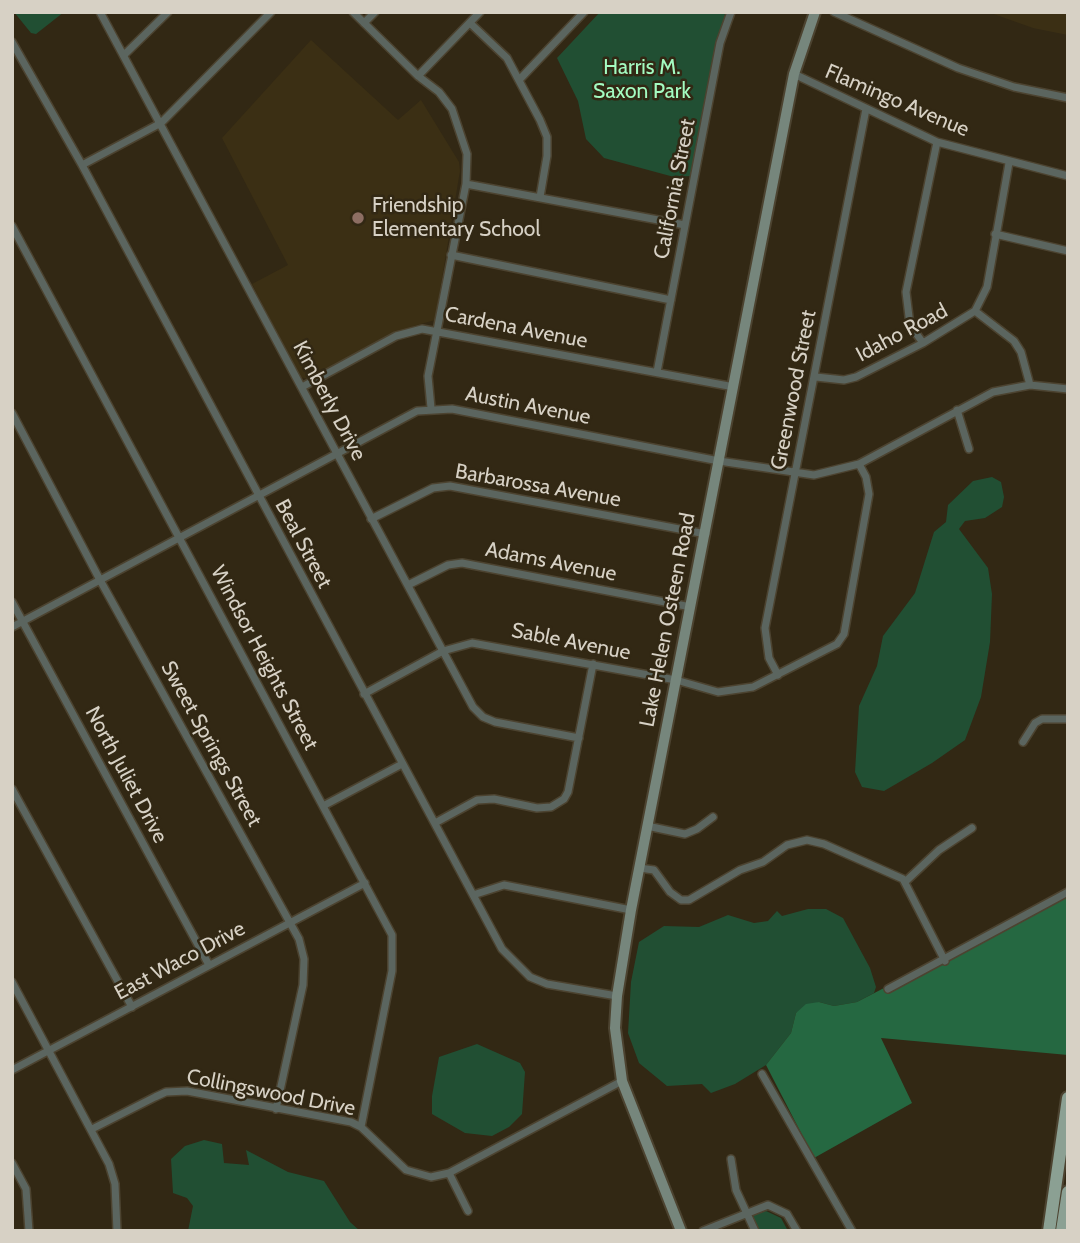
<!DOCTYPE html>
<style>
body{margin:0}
#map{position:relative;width:1080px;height:1243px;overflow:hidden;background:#322814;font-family:Cabin,sans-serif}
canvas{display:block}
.frame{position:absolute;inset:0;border:14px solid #d7d1c5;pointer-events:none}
</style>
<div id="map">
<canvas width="1080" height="1243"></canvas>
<div class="frame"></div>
</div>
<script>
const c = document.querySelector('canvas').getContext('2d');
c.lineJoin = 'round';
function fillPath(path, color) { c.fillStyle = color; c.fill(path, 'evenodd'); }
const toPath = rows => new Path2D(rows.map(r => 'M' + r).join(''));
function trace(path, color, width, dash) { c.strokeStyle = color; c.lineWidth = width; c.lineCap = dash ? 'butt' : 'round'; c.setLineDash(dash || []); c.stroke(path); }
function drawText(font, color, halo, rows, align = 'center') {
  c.font = font + ' Cabin,sans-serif'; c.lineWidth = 5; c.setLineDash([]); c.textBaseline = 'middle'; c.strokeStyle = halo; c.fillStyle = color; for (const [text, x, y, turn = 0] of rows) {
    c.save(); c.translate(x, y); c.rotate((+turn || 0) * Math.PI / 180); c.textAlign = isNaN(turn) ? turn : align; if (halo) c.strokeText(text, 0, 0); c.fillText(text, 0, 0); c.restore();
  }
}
fillPath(toPath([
 [988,12,1068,12,1068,35,1033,28],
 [311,40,398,120,421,100,459,162,460,171,435,320,414,326,307,379,300,377,294,366,252,284,288,265,222,138]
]), '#3b2f14');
fillPath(toPath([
 [14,12,64,12,36,34,31,33],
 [600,12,725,14,691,176,674,177,604,158,586,139,578,101,557,58],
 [992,477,1001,482,1004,497,1002,507,985,518,965,521,959,529,988,568,992,594,990,642,981,697,965,740,932,763,884,791,862,787,855,772,859,706,877,666,883,636,915,593,934,532,946,522,948,505,973,481],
 [808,909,826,909,843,918,870,968,876,987,874,993,857,1002,834,1006,819,1002,796,1013,791,1033,766,1065,735,1084,711,1093,702,1084,667,1086,639,1063,628,1033,631,982,639,942,664,926,699,927,728,915,754,923,768,921,777,911,782,916],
 [477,1044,520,1063,525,1072,522,1114,509,1127,492,1136,465,1133,432,1114,432,1096,439,1057],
 [204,1140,222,1144,224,1163,249,1165,246,1150,288,1172,324,1181,350,1222,360,1231,188,1231,193,1206,187,1198,173,1193,171,1159,185,1146],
 [766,1211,781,1218,788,1231,757,1231,753,1220,754,1215]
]), '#214f33');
fillPath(toPath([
 [1068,896,1068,1055,881,1038,912,1103,814,1158,766,1065,791,1033,796,1013,806,1004,819,1002,834,1006,857,1002,884,988,887,993]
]), '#256841');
const street = toPath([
 [100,12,473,707,483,717,495,722,579,738],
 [353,12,418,76,439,92,452,109,467,154,466,184,428,376,431,408],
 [834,12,958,68,1014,87,1068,98],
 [364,23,375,12],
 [470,23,507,58,540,120,547,137,547,156,540,197],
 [12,42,82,165,502,949,530,977,547,984,617,996],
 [124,55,168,12],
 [794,74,937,142,1068,176],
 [418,76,480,12],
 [520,79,584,12],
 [82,165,161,123,271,12],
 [466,184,685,225],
 [12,226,392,935,392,971,361,1127],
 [995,234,1068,251],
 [451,255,671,300],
 [975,311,1014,341,1021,352,1030,385],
 [923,343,910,325,906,292,937,142],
 [657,372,720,43,731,12],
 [816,377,844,380,856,377,923,343,975,311,987,287,1009,163],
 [302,387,396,336,422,329,734,387],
 [957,410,969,449],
 [12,413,100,580,299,939,304,959,303,985,276,1109],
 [371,519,433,488,450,486,706,534],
 [408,585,448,565,462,563,691,607],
 [12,602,209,965],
 [12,627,417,411,452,409,719,461,814,475,859,464,993,392,1030,385,1068,389],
 [778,675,769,658,765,628,866,109],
 [364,694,443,651,472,643,676,680,718,692,753,687,837,644,844,634,869,494,866,477,859,464],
 [1023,742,1035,723,1042,719,1068,719],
 [12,789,132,1007],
 [323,806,402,764],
 [435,823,477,800,494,799,537,808,551,807,564,799,568,792,593,664],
 [647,826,685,834,697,829,713,817],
 [639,868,654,870,670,892,681,900,689,900,740,870,763,862,787,845,807,840,824,844,903,879,945,961],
 [905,882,939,850,972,828],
 [473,895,504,885,631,910],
 [12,982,109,1164,115,1184,117,1231],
 [888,989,1068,892],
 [12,1070,365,883],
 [762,1074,852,1231],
 [92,1129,155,1097,166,1092,187,1091,351,1122,361,1127,406,1170,431,1177,449,1173,622,1081],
 [731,1159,736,1190,755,1231],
 [12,1163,26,1189,29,1231],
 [449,1173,468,1211],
 [703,1231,768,1205,787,1214,797,1231]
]);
const secondary = toPath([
 [681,1231,622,1081,615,1028,617,996,631,910,794,74,815,12]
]);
const primary = toPath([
 [1049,1231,1068,1098],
 [1062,1231,1068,1192]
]);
trace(street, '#4c4330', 10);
trace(secondary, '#4c4330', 14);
trace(primary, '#4c4330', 16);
trace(street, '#5b655f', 7);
trace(secondary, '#76867c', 10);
trace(primary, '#8ba093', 12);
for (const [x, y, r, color] of [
 [358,218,7,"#8d6e63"]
]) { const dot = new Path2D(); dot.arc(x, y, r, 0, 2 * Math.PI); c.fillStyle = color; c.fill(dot); trace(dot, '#322814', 2.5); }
drawText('21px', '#a3fbc1', '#322814', [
 ["Harris M.",642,68],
 ["Saxon Park",642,92]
]);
drawText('21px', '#d7d1c5', '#322814', [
 ["Flamingo Avenue",897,101,23],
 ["California Street",675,189,-79],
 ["Cardena Avenue",516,328,11],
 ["Idaho Road",902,333,-28],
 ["Greenwood Street",794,390,-79],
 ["Kimberly Drive",329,401,62],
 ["Austin Avenue",528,406,11],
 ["Barbarossa Avenue",538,486,10],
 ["Beal Street",303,544,62],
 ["Adams Avenue",551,562,11],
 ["Lake Helen Osteen Road",668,620,-79],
 ["Sable Avenue",571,642,11],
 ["Windsor Heights Street",264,658,62],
 ["Sweet Springs Street",211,744,61],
 ["North Juliet Drive",126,775,62],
 ["East Waco Drive",180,961,-28],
 ["Collingswood Drive",271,1093,11]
]);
drawText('21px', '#d7d1c5', '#322814', [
 ["Friendship",372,206],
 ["Elementary School",372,230]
], 'left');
</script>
